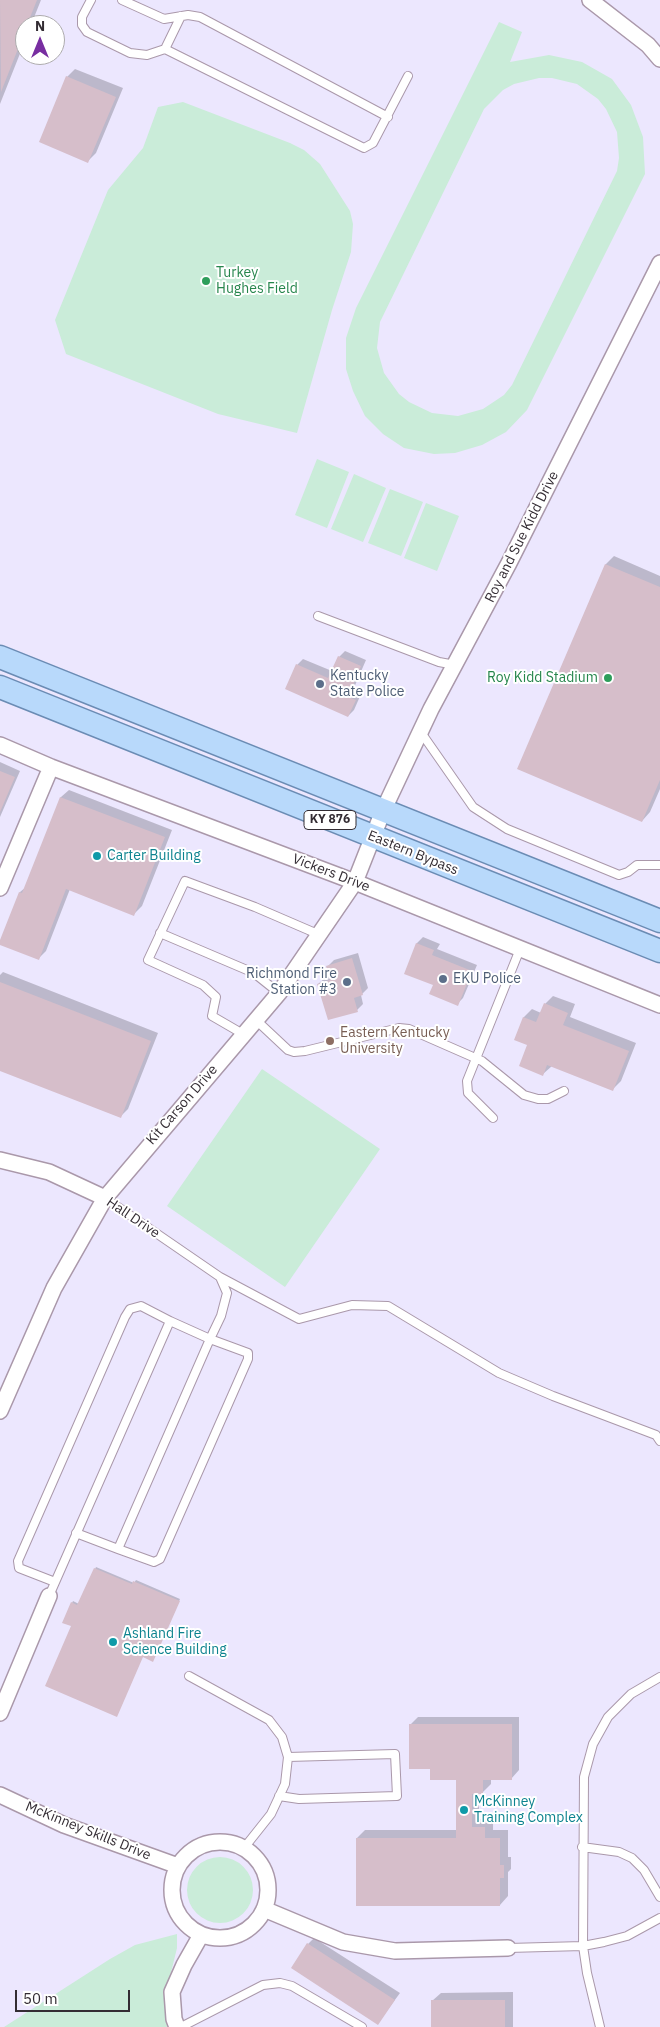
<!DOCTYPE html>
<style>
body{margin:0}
#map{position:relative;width:660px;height:2027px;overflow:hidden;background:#ffeffe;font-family:"IBM Plex Sans",sans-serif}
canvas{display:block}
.north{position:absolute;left:15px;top:15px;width:50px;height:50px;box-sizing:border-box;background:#fff;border:1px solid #adabad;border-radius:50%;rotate:0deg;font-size:14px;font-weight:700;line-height:20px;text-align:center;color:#332c33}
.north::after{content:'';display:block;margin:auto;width:18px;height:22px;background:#782ea1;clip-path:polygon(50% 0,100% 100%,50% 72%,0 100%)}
.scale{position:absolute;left:15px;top:1990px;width:115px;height:22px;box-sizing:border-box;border:2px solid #332c33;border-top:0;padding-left:6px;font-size:15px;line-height:18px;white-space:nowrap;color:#332c33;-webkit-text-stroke:4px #fff;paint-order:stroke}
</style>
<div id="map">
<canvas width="660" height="2027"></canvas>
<div class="north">N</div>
<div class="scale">50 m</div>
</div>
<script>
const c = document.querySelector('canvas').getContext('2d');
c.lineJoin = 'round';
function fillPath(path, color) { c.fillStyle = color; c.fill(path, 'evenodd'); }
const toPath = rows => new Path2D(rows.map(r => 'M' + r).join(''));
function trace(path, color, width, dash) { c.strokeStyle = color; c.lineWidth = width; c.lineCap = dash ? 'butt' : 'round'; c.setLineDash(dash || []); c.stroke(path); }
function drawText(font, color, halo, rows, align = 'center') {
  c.font = font + ' "IBM Plex Sans",sans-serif'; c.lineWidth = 4; c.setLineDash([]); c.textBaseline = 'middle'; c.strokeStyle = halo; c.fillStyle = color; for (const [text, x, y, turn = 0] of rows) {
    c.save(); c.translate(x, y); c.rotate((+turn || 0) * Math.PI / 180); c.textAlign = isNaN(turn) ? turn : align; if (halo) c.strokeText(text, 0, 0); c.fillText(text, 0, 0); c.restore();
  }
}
fillPath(toPath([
 [0,0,660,0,660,2027,0,2027],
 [25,25,55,25,55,55,25,55]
]), '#ece7fe');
fillPath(toPath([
 [499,22,522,32,510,62,549,55,582,62,612,79,631,105,643,137,645,174,527,410,506,432,482,445,455,453,434,454,404,448,383,434,365,416,353,391,346,369,346,338,356,308],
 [539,78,552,78,577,84,598,99,606,109,617,132,619,158,617,171,512,385,504,395,483,409,458,416,432,413,409,402,399,394,384,373,377,348,380,322,484,109,503,90,514,84],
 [183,102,290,143,304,150,320,164,350,211,353,224,351,252,332,310,297,433,218,414,66,354,55,320,108,190,143,148,158,107],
 [317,459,349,472,327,528,295,515],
 [354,474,386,488,363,542,331,529],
 [390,489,423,502,401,556,368,543],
 [426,503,459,516,437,571,404,558],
 [262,1069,380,1149,285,1287,167,1206],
 '187 1890a33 33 0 1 1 66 0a33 33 0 1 1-66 0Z',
 [177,1934,177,1948,164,2001,167,2027,4,2027,110,1959,135,1945]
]), '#caecd9');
fillPath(toPath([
 [0,0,41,0,31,25,25,25,25,41,0,104],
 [75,69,123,88,96,153,88,161,67,77],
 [614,556,660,576,660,789,650,812,642,821,519,769,606,564],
 [345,651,366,660,353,690,361,694,354,710,348,716,297,665,303,659,332,671,339,657],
 [0,762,20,771,0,817],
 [69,790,172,830,142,906,134,914,70,889,46,951,38,959,0,943,20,892,26,887,61,797],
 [423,937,440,944,437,949,477,965,463,998,457,1004,435,984,406,973,417,943],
 [358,953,368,988,361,995,363,1004,357,1010,318,984,325,978,331,976,328,966,334,960],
 [3,972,158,1033,128,1109,120,1117,0,1069,0,975],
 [553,996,575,1004,570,1017,636,1043,621,1081,613,1089,552,1066,543,1074,529,1044,515,1039,524,1017,532,1009,541,1013,545,1004],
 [96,1567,134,1583,136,1580,180,1599,153,1660,73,1626,72,1603,73,1601,79,1604],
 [418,1717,519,1717,519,1770,511,1779,491,1779,491,1784,483,1792,479,1792,479,1819,493,1819,493,1830,508,1830,508,1857,511,1857,511,1869,508,1872,508,1896,500,1905,357,1838,365,1830,457,1830,457,1779,431,1768,410,1725],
 [314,1938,400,1993,378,2023,308,1944],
 [513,1992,513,2027,433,2027,432,2001,441,1993]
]), '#0003');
fillPath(toPath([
 [0,0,37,0,27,25,25,25,25,31,1,92],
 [66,76,116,97,88,163,39,142],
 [605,564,660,587,660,780,642,822,517,769],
 [338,656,361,666,348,697,356,700,348,717,285,689,296,664,328,678],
 [0,771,15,777,0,812],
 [60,797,165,837,134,916,66,889,39,960,0,945,0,940,19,892,22,893],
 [416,943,434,950,432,955,472,971,458,1006,429,994,433,985,404,974],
 [352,958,363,995,354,998,358,1012,328,1020,317,984,330,980,326,966],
 [0,982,151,1041,121,1118,0,1071],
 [544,1003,568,1013,563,1025,629,1051,613,1091,547,1065,543,1076,519,1066,527,1045,514,1040,523,1017,536,1022],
 [94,1568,132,1584,133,1581,180,1601,153,1662,143,1657,117,1717,45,1686,71,1626,62,1623,71,1602,77,1605],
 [409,1724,512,1724,512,1780,483,1780,483,1794,472,1794,472,1827,485,1827,485,1838,500,1838,500,1865,504,1865,504,1878,500,1878,500,1906,356,1906,356,1838,456,1838,456,1780,430,1780,430,1769,409,1769],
 [307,1943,395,2000,378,2025,291,1968],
 [431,2000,505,2000,505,2027,431,2027]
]), '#d6beca');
const lane = toPath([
 [91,0,82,17,82,25,87,32,130,53,147,55,165,49,181,16],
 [122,0,164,19,188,15,200,17,388,117],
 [165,49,364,148,373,143,408,76],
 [318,616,439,662,455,665],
 [420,731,473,807,507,829,619,875,628,872,637,865,660,865],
 [160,933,254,973,279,993],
 [256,1020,288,1050,294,1052,305,1051,399,1028,409,1029,482,1061,524,1095,538,1099,548,1099,564,1091],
 [243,1034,212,1016,216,997,203,985,148,960,185,881,255,907,320,935],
 [493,1118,468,1093,467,1081,520,949],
 [220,1277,299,1319,352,1305,388,1306,499,1373,553,1396,656,1435,660,1441],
 [76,1533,118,1549,154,1562,160,1559,248,1359,248,1353,210,1339,118,1549],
 [55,1582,19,1568,18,1561,125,1317,130,1309,141,1306,170,1321],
 [49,1596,170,1321,210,1339,221,1316,227,1293,220,1277,105,1198],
 [189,1676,269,1720,282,1737,288,1757,285,1784,271,1814,244,1848],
 [279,1796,299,1799,397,1796,395,1754,288,1757],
 [582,1847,619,1852,632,1858,644,1870,660,1897],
 [508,1948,583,1946,604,1942,627,1936,660,1918],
 [181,2027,263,1985,280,1983,292,1986,362,2027],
 [600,2027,587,1973,583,1946,584,1777,593,1744,608,1717,631,1694,660,1677]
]);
const street = toPath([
 [590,0,648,45,660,59],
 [0,745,51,767,355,882,660,1005],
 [0,888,51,767],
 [0,1160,49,1172,105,1198],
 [0,1411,54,1288,105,1198,279,993,355,882,383,811,431,709,509,563,660,263],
 [0,1713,49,1596],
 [0,1795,64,1825,178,1866],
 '172 1890a48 48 0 1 1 96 0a48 48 0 1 1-96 0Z',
 [264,1909,343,1942,395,1951,508,1948],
 [177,2027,174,2019,172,1992,184,1965,201,1935]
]);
const primary = toPath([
 [0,657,660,921],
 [0,687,660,951]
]);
trace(lane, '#aa98aa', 10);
trace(street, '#aa98aa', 18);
trace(primary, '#6b8cb4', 25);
trace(lane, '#fff', 8);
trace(street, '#fff', 15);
trace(primary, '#b8d9fb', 22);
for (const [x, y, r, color] of [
 [206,281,5,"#2e9e5b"],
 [608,678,5,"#2e9e5b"],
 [320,684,5,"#5c6f8a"],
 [97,856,5,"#0f9aa8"],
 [443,979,5,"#5c6f8a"],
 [347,982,5,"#5c6f8a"],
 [330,1041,5,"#8d6e63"],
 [113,1642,5,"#0f9aa8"],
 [464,1810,5,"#0f9aa8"]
]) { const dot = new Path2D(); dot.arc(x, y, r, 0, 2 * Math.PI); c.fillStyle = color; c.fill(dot); trace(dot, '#fff', 2); }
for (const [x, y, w] of [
 [330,820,52]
]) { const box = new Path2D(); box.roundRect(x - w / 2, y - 9.5, w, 19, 4); c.fillStyle = '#fff'; c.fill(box); trace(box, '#332c33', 1); }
drawText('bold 12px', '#332c33', null, [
 ["KY 876",330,820]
]);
drawText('14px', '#27864d', '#fff', [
 ["Turkey",216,273],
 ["Hughes Field",216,289],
 ["Roy Kidd Stadium",598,678,"right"]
], 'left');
drawText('14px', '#332c33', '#fff', [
 ["Roy and Sue Kidd Drive",522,537,-63],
 ["Eastern Bypass",413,853,22],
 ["Vickers Drive",331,873,21],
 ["Kit Carson Drive",182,1105,-49],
 ["Hall Drive",133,1218,34],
 ["McKinney Skills Drive",88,1831,22]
]);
drawText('14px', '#4e5e75', '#fff', [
 ["Kentucky",330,676],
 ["State Police",330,692],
 ["Richmond Fire",337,974,"right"],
 ["Station #3",337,990,"right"],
 ["EKU Police",453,979]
], 'left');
drawText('14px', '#0d838f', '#fff', [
 ["Carter Building",107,856],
 ["Ashland Fire",123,1634],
 ["Science Building",123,1650],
 ["McKinney",474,1802],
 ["Training Complex",474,1818]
], 'left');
drawText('14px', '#785e54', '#fff', [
 ["Eastern Kentucky",340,1033],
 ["University",340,1049]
], 'left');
</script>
